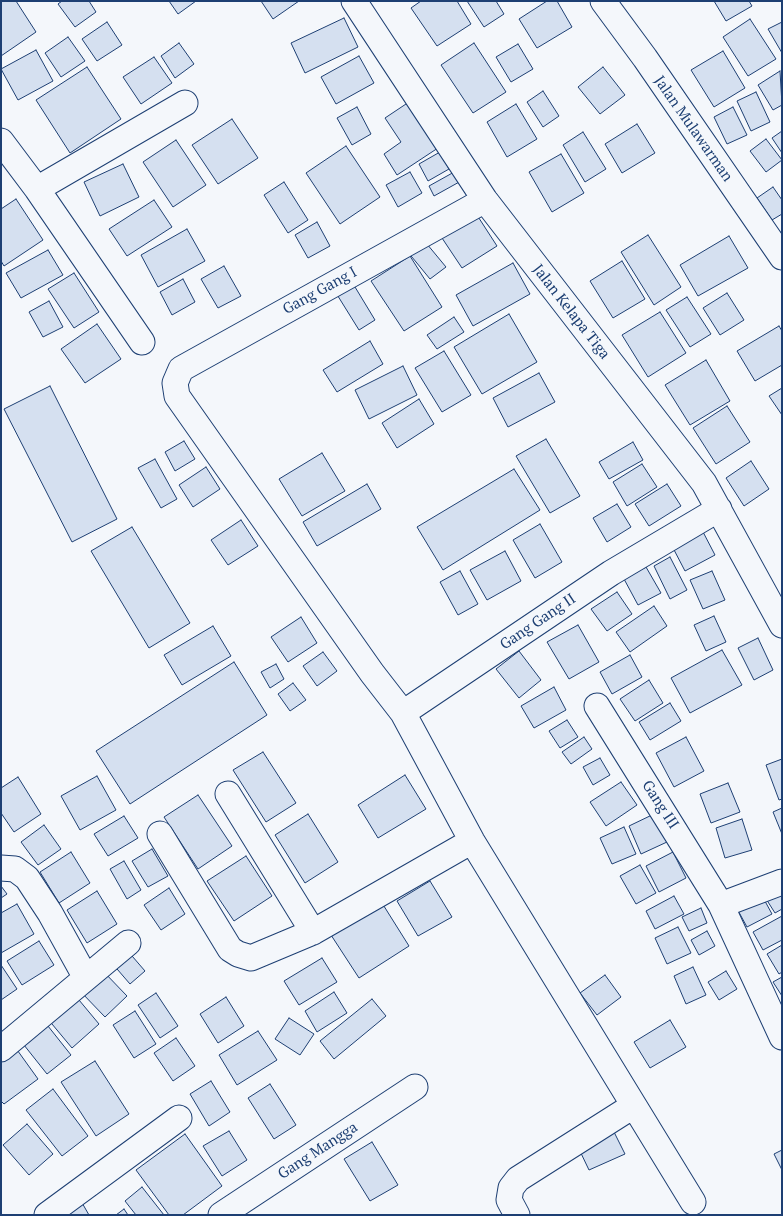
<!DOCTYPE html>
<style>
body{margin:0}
#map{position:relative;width:783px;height:1216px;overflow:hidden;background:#f4f7fb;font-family:"PT Serif",serif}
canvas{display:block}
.frame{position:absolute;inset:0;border:2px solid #1d3f73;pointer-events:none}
</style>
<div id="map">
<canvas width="783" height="1216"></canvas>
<div class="frame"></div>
</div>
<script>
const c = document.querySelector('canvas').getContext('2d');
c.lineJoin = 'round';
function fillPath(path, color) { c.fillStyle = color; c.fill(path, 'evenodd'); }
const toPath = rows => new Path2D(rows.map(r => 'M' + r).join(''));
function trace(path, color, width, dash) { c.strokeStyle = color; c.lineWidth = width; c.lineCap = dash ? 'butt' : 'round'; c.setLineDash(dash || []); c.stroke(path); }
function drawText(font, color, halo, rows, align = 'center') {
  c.font = font + ' "PT Serif",serif'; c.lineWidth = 4; c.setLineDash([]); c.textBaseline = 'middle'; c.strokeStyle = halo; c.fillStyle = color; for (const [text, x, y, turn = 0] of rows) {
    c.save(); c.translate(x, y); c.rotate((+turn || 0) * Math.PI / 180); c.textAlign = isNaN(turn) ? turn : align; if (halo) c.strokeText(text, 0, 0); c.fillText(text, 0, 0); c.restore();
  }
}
const building = toPath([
 [1,1,16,1,36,32,1,56,1,1],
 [62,1,89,1,96,12,75,27,58,4,62,1],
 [169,1,196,1,178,14,169,1],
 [261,1,299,1,273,19,261,1],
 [421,1,457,1,471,24,437,46,411,8,421,1],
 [467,1,496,1,504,14,484,27,467,1],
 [547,1,557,1,572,27,537,48,519,19,547,1],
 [714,1,749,1,752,6,726,21,714,1],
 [344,18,358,47,305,73,291,43,344,18],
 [750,19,776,59,748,76,723,37,750,19],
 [107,22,122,45,97,61,82,39,107,22],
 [782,22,782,53,768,29,782,22],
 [68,37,85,61,61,77,45,53,68,37],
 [179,43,194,64,175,78,161,56,179,43],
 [474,43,506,92,473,113,441,65,474,43],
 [518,44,533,69,511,82,496,57,518,44],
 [36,50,53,81,18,100,1,69,36,50],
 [723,51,745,88,714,107,691,70,723,51],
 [359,56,374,83,336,104,321,77,359,56],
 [154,57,172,83,141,104,123,77,154,57],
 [87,67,121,119,70,153,36,100,87,67],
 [603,67,625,95,600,114,578,87,603,67],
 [780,71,782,105,773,110,758,85,780,71],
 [543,91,559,116,543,127,527,102,543,91],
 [756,92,770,122,751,131,737,101,756,92],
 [412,100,441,146,397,175,384,154,401,142,385,118,412,100],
 [516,104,537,139,507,157,487,122,516,104],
 [357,107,371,134,352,145,337,118,357,107],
 [733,107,747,135,727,144,714,117,733,107],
 [232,119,258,158,218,184,192,145,232,119],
 [637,124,655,153,622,173,605,144,637,124],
 [782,131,782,153,772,138,782,131],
 [583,132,606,169,585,182,563,145,583,132],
 [766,139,782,160,766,172,750,151,766,139],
 [176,140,206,185,173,207,143,162,176,140],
 [346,146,380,197,340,224,306,173,346,146],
 [440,152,449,169,428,181,419,164,440,152],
 [561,154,584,193,552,212,529,172,561,154],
 [123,164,139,197,100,216,84,182,123,164],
 [456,171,461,181,434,196,429,186,456,171],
 [410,172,422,193,398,207,386,185,410,172],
 [284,182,308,220,288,233,264,195,284,182],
 [773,187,782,200,782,214,772,220,757,198,773,187],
 [16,199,43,240,4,266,1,261,1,209,16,199],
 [154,200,172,227,127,256,109,229,154,200],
 [475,212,497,246,462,268,440,235,475,212],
 [317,222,330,246,308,258,295,235,317,222],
 [187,229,205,261,158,287,141,255,187,229],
 [648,235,681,287,654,305,621,252,648,235],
 [729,236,748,268,698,296,680,265,729,236],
 [422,238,446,267,430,279,407,251,422,238],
 [48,250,63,275,21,298,6,273,48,250],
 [410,256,442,307,404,331,371,281,410,256],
 [622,261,645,299,613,318,590,281,622,261],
 [513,263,530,294,473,326,456,295,513,263],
 [224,266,241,296,218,308,201,279,224,266],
 [74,273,99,312,74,328,48,289,74,273],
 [183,279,195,302,172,315,160,292,183,279],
 [352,282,375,320,359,330,336,293,352,282],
 [727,293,744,320,720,335,703,308,727,293],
 [687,297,711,334,690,347,666,310,687,297],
 [49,301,63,327,43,337,29,312,49,301],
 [660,312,686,353,648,377,622,335,660,312],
 [509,314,537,362,482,394,454,347,509,314],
 [454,317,464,332,437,349,427,335,454,317],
 [97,324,121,359,85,383,61,349,97,324],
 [779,326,782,331,782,365,755,381,737,351,779,326],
 [370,341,383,364,337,392,323,370,370,341],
 [444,351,471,395,442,412,415,368,444,351],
 [706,360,730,401,690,425,665,385,706,360],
 [403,366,417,395,369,419,355,390,403,366],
 [539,373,555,402,508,427,493,398,539,373],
 [50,386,117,519,72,542,4,409,50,386],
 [782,388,782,415,769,396,782,388],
 [419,399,434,424,397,448,382,423,419,399],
 [727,406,750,442,716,464,693,428,727,406],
 [546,439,580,496,550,513,516,456,546,439],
 [184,441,195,459,175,471,165,452,184,441],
 [633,442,643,460,609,479,599,462,633,442],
 [322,453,345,491,302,516,279,479,322,453],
 [155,459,177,499,161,508,138,468,155,459],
 [751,461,769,489,744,506,726,478,751,461],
 [642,464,657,487,627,506,613,482,642,464],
 [206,467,220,489,193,507,179,485,206,467],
 [514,469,540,510,443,570,417,527,514,469],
 [367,484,381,509,317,546,303,522,367,484],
 [667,484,681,506,649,526,635,504,667,484],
 [617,504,631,527,607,542,593,518,617,504],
 [241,520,258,546,228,565,211,540,241,520],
 [540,524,562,562,535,578,513,540,540,524],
 [132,527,190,623,149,648,91,551,132,527],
 [702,530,715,555,685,571,672,546,702,530],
 [505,551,521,581,487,600,470,570,505,551],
 [670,557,687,590,670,599,654,566,670,557],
 [646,567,661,593,638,605,624,579,646,567],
 [460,571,478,604,458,615,440,582,460,571],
 [712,571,725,600,703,609,690,580,712,571],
 [617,592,632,614,607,631,591,609,617,592],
 [654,606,667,626,630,652,616,632,654,606],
 [714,616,726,642,706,651,694,625,714,616],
 [301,617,317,643,288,662,271,637,301,617],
 [578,625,599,662,569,679,547,642,578,625],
 [213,626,231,656,182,685,164,655,213,626],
 [758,638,773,670,754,680,738,648,758,638],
 [722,650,742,685,690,713,671,678,722,650],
 [519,651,541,680,519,698,496,669,519,651],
 [323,652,337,671,317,686,303,666,323,652],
 [630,655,642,677,612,694,600,672,630,655],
 [234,662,267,715,130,804,96,751,234,662],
 [276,664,284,679,270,688,261,672,276,664],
 [649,680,663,703,635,721,620,699,649,680],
 [293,683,306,700,290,711,278,694,293,683],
 [554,687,566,710,534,728,521,706,554,687],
 [670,703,681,721,650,740,639,722,670,703],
 [567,720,578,737,560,748,549,731,567,720],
 [584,737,592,749,571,764,562,752,584,737],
 [686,737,704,771,674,787,656,753,686,737],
 [263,752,296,803,266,822,233,770,263,752],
 [600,758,610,775,593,785,583,767,600,758],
 [782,759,782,799,779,800,766,765,782,759],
 [405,775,426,809,378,838,358,805,405,775],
 [97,776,116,810,80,830,61,796,97,776],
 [18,777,41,814,14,832,1,813,1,788,18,777],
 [621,782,637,805,606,826,590,802,621,782],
 [728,783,740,812,711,823,700,794,728,783],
 [198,795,232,846,198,869,164,817,198,795],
 [782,808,782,834,773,812,782,808],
 [308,814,338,862,305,883,275,835,308,814],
 [654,814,667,842,641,854,629,826,654,814],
 [124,816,138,838,108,856,94,834,124,816],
 [742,819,752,850,725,858,716,828,742,819],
 [44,825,61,849,38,865,21,842,44,825],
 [624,827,636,854,612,864,600,838,624,827],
 [152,849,168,876,148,887,132,861,152,849],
 [71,852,90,883,59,903,40,872,71,852],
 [673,852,686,878,659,892,646,866,673,852],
 [246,856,272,896,234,921,207,881,246,856],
 [124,861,141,890,127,899,110,869,124,861],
 [640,865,656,893,636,904,620,876,640,865],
 [430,881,452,917,418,936,397,901,430,881],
 [782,885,782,909,775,913,763,894,782,885],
 [1,886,7,894,1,898,1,886],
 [169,888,185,914,161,930,144,905,169,888],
 [97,891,117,924,87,943,67,910,97,891],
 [760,892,772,914,747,927,735,905,760,892],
 [674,896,684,914,655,929,646,911,674,896],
 [382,903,409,946,359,978,331,935,382,903],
 [17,904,34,934,1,953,1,913,17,904],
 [701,908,707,923,689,931,682,917,701,908],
 [782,916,782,940,763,950,753,932,782,916],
 [678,927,691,953,667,964,655,938,678,927],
 [707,931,715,946,699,955,691,940,707,931],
 [39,941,54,965,22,985,7,961,39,941],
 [782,945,782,972,779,974,767,954,782,945],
 [126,949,145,971,130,984,111,962,126,949],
 [322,958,337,982,299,1005,284,981,322,958],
 [1,965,17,989,1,1000,1,965],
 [693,967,706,995,686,1004,674,976,693,967],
 [102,970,127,996,105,1017,80,991,102,970],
 [726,971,737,989,719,1000,708,982,726,971],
 [605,975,621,997,597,1015,580,993,605,975],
 [782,977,782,996,773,982,782,977],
 [334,992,347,1013,317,1032,305,1011,334,992],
 [156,993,178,1026,160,1038,138,1005,156,993],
 [74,994,99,1024,72,1048,47,1018,74,994],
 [226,997,244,1026,218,1043,200,1014,226,997],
 [372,999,386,1016,334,1059,320,1041,372,999],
 [135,1011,156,1044,134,1058,113,1025,135,1011],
 [289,1018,314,1034,300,1055,275,1039,289,1018],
 [670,1020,686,1047,650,1068,634,1042,670,1020],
 [44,1021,71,1055,47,1074,20,1040,44,1021],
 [258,1031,277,1060,237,1085,219,1055,258,1031],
 [176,1038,195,1066,173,1081,154,1053,176,1038],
 [15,1047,38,1079,4,1104,1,1101,1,1057,15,1047],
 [95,1061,129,1114,96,1136,61,1082,95,1061],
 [211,1081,230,1112,209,1126,190,1094,211,1081],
 [270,1084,296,1125,274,1139,248,1098,270,1084],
 [53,1089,88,1136,62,1156,26,1110,53,1089],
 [27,1124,53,1154,29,1175,3,1145,27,1124],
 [613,1130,625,1154,589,1170,578,1147,613,1130],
 [229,1131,247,1160,222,1176,203,1146,229,1131],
 [185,1134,222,1186,183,1215,169,1215,136,1170,185,1134],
 [372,1142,398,1185,370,1201,344,1159,372,1142],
 [782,1150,782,1170,774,1154,782,1150],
 [142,1187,164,1215,136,1215,125,1201,142,1187],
 [81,1201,89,1215,57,1215,81,1201],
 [124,1209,128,1215,116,1215,124,1209]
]);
fillPath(building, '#d5e0f0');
trace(building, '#1d3f73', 1);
const street = toPath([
 [354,1,485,200,704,483,782,625],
 [603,1,645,58,782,257],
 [1,141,37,189,142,342],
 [37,189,185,103],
 [485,200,181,369,175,383,177,396,372,673,403,713,611,573,719,509],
 [597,706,721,905,782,1037],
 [403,713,472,841,693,1202],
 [228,794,313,932],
 [160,834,230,949,238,954,251,958,313,932,472,841],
 [1,868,15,869,27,878,50,913,86,978],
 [721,905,782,882],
 [1,1049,128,943],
 [47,1215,179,1118],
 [221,1215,415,1087],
 [517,1215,509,1200,511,1188,518,1179,633,1106]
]);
trace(street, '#1d3f73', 27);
trace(street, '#f4f7fb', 25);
drawText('15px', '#1d3f73', '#f4f7fb', [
 ["Jalan Mulawarman",693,129,55],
 ["Gang Gang I",320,291,-29],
 ["Jalan Kelapa Tiga",571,312,52],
 ["Gang Gang II",538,622,-34],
 ["Gang III",660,805,57],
 ["Gang Mangga",318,1151,-33]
]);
</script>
